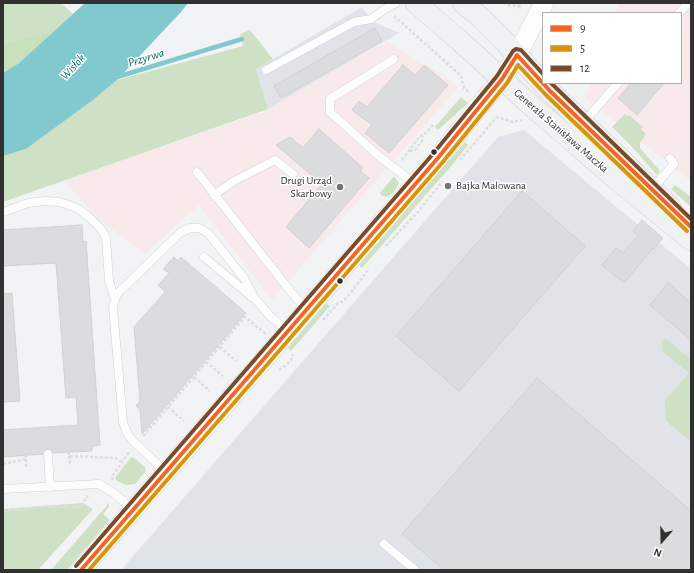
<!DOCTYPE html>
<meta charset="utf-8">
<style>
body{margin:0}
#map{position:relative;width:694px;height:573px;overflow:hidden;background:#f2f3f5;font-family:"Alegreya Sans",sans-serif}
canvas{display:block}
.frame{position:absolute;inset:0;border:4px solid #313132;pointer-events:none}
.legend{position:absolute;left:542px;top:12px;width:140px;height:72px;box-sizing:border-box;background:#fff;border:1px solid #adadad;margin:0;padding:5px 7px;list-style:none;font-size:12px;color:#313132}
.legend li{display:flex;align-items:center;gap:8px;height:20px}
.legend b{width:20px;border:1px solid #adadad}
.north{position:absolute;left:642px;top:521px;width:40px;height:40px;-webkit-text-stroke:3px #fff;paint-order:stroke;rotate:200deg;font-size:11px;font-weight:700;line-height:16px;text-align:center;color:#313132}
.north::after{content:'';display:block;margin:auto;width:14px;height:18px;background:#313132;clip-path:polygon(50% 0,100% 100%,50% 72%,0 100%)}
</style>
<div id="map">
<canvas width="694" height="573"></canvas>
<div class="frame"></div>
<ul class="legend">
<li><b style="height:5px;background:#f26522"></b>9</li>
<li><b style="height:5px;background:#d99408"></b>5</li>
<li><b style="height:5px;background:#7a4b2a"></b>12</li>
</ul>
<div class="north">N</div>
</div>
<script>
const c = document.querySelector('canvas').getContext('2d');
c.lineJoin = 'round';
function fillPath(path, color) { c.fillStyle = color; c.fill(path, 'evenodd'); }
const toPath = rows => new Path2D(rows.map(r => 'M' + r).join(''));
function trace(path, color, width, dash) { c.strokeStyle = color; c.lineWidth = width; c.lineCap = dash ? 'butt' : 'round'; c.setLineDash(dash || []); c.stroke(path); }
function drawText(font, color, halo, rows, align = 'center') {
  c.font = font + ' "Alegreya Sans",sans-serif'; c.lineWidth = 3; c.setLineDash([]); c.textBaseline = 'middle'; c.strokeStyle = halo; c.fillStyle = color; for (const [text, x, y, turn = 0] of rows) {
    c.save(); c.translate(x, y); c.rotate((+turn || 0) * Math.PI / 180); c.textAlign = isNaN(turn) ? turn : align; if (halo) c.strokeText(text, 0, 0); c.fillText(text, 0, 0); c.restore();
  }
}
fillPath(toPath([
 [619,3,691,3,691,181,585,98,591,83,681,83,681,13,615,13],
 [387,41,423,64,425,63,458,87,272,300,199,205,145,254,101,221,63,180,263,112]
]), '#f8eaeb');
fillPath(toPath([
 [362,7,374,22,399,33,268,109,256,69],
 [524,130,691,269,691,570,121,570,498,137]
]), '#e0e4e9');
fillPath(toPath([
 [3,3,61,3,73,14,50,35,34,35,3,44],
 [250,30,273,59,256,69,268,109,3,202,3,156,26,149,93,100,117,80,243,46,240,34],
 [461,97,468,103,438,130,435,127],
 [625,114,628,116,629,115,643,127,641,129,646,134,640,143,640,148,660,171,657,175,631,146,612,127],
 [465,142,468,145,452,165,362,268,359,265],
 [394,176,399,183,394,192,388,197,382,196,380,193],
 [675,185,691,197,691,207,671,189],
 [326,303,330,306,291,351,288,348],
 [665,338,691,360,691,442,666,421,665,400,689,373,662,351,663,345,660,343],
 [131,457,134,458,145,467,146,471,135,484,126,485,117,481,115,478],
 [83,503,93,509,38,570,3,570,3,509],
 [109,503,109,507,103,514,110,520,67,570,51,570]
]), '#cee1c5');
fillPath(toPath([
 [34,35,50,35,19,63,3,73,3,44]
]), '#c9e0bf');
fillPath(toPath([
 [85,3,188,3,181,12,117,80,93,100,26,149,3,156,3,73,19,63]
]), '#81c8cf');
trace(toPath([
 [117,77,242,39]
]), '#81c8cf', 4.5);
const building = toPath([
 [375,28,382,41,281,98,274,86,375,28],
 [403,65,415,75,424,65,448,85,389,153,365,133,372,125,352,110,359,101,367,107,403,65],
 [631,83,664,83,637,115,618,98,631,83],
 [319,129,363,168,360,171,369,178,309,248,286,227,322,184,276,145,290,137,303,148,319,129],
 [522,191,585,246,459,391,396,336,522,191],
 [642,220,663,238,654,249,653,248,624,283,602,265,616,248,623,253,638,236,633,231,642,220],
 [82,225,83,242,86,241,100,445,92,446,92,451,53,453,51,449,47,449,45,450,43,454,3,457,3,430,78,425,76,397,66,398,56,263,3,266,3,230,82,225],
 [174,257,178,261,181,257,246,313,142,434,140,409,136,406,140,401,134,327,165,292,158,285,169,273,163,269,174,257],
 [668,283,691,303,691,340,650,305,668,283],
 [12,293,20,401,3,402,3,294,12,293],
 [537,378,691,511,691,570,444,570,402,534,537,378]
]);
fillPath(building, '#dcdbdd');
trace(building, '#d1d0d2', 1);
const service = toPath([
 [679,13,688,3],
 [394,59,330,99,330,112,380,157,415,184],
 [266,70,354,22,371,19,385,9,396,3],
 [584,122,618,83],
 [197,172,291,292,307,310],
 [652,189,674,164,670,158],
 [214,195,234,181,275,160,293,174],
 [3,212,28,203,45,201,60,202,77,208,89,217,101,229,106,238,109,281,115,299],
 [204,257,252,297],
 [48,454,50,487],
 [166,472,132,440,127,433,123,422,113,308,115,299,120,291,181,232,190,228,199,228,208,233,244,278,255,299,270,316,288,332],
 [3,489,99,484,115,494,133,510],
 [384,544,415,570]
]);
const tertiary = toPath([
 [81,570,282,339,437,159,481,104,502,79,517,55,544,3]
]);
const secondary = toPath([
 [416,3,460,41,534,108,615,178,691,240],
 [463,3,480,17,504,41,550,91,670,207]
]);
trace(service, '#cfd0d2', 9);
trace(tertiary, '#cfd0d2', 20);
trace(secondary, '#cfd0d2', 22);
trace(toPath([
 [503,3,508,5,518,6,522,9],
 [518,6,522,3],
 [394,16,458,73,461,76,464,88,469,92],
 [496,117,513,122,522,120],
 [410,151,415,150,422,141,423,136],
 [402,160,420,136,423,136,433,125],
 [460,160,496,118],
 [386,246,416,214,443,181],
 [323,320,338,303,344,301,366,273,368,267],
 [220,347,236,361],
 [206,362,223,376],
 [279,370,285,366,292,359,292,356,293,354],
 [194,377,210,391],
 [168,407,184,421],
 [143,436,245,317,266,334],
 [68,442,69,456,115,458,122,462],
 [69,456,70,466],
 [26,459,26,469],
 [3,464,26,459,25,445],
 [113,480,112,476,114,474,129,452],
 [3,511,42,507,82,507,84,504,85,499,88,496]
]), '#ddddde', 2.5, [3, 2]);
trace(service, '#fdfdfe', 8);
trace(tertiary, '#fdfdfe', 19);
trace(secondary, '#eff1f3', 21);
trace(toPath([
 [81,570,437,159,502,79,517,55,550,91,691,227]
]), '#f26522', 4);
trace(toPath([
 [89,570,442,163,507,83,518,65,546,95,687,231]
]), '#d99408', 4);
trace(toPath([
 [551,83,691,219],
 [76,566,432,155,497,76,513,51,516,49,521,50,543,74]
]), '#7a4b2a', 4);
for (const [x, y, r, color] of [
 [434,152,3.5,"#313132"],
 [448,186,4,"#757576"],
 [340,187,4,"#757576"],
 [340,281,3.5,"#313132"]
]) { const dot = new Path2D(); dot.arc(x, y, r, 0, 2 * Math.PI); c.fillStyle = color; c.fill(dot); trace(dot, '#fff', 1.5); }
drawText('11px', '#313132', '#fff', [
 ["Generała Stanisława Maczka",561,131,41]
]);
drawText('11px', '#313132', '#fff', [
 ["Drugi Urząd",332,181],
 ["Skarbowy",332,194],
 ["Bajka Malowana",456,186,"left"]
], 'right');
drawText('italic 12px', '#096168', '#fff', [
 ["Przyrwa",146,58,-17],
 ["Wisłok",73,67,-47]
]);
</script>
